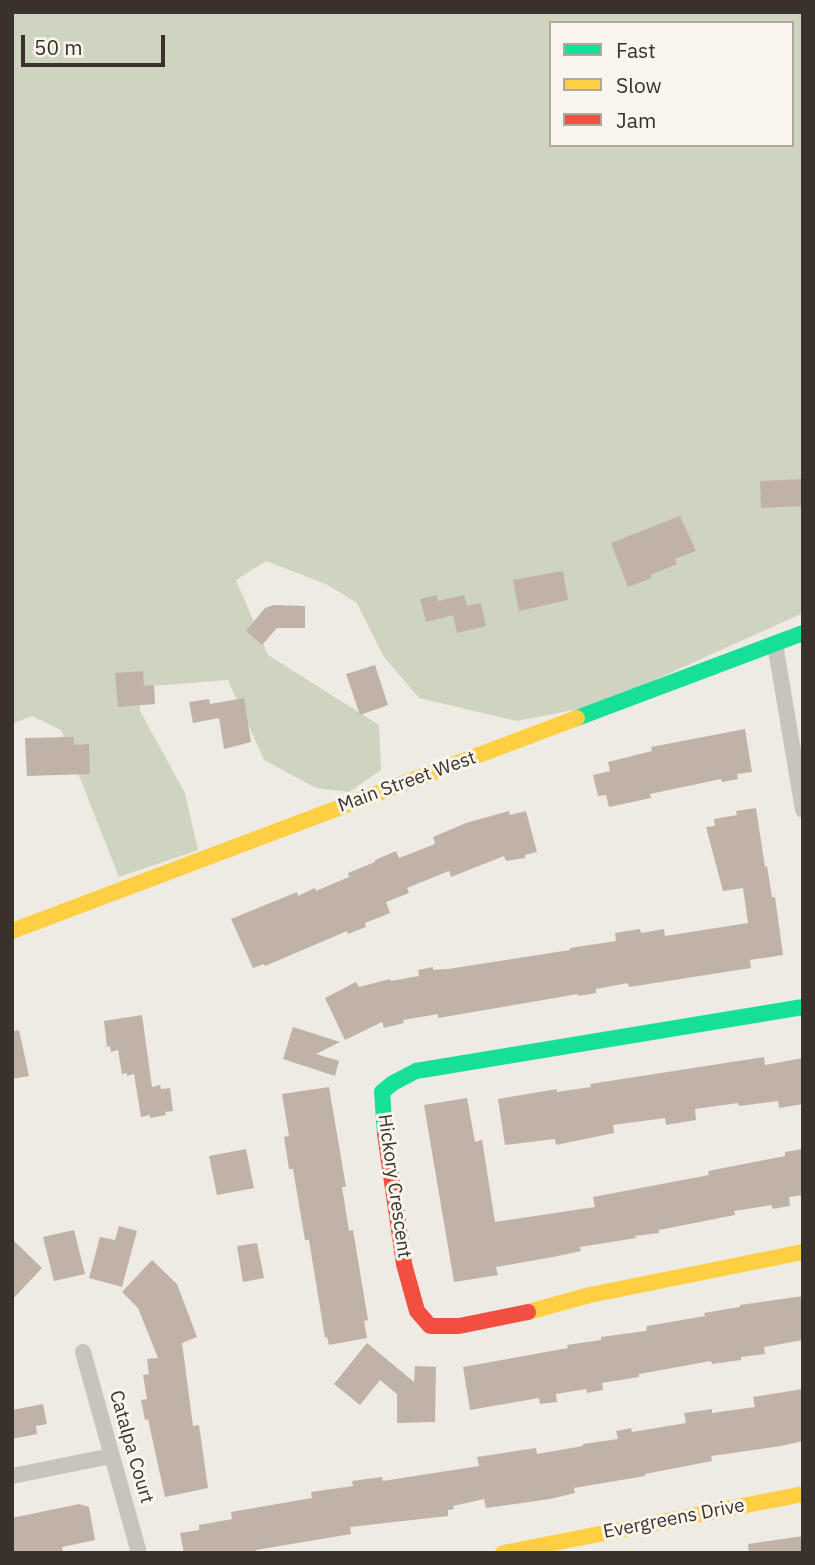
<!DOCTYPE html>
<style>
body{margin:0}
#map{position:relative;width:815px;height:1565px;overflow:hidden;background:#eeebe4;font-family:"IBM Plex Sans",sans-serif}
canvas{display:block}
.frame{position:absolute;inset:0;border:14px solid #39312b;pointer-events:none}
.legend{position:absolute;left:549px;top:21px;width:245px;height:126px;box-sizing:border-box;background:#faf5ed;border:2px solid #ada79f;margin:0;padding:9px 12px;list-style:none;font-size:21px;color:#39312b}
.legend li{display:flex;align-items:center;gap:14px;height:35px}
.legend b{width:35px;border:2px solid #ada79f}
.scale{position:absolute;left:21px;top:35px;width:144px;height:32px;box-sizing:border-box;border:4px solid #39312b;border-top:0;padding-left:9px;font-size:21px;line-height:24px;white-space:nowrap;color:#39312b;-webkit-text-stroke:5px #faf5ed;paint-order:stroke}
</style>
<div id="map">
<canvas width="815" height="1565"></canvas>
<div class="frame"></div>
<ul class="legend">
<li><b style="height:9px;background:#16e098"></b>Fast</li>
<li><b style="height:9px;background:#ffcf43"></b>Slow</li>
<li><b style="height:9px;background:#f24e42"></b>Jam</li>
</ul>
<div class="scale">50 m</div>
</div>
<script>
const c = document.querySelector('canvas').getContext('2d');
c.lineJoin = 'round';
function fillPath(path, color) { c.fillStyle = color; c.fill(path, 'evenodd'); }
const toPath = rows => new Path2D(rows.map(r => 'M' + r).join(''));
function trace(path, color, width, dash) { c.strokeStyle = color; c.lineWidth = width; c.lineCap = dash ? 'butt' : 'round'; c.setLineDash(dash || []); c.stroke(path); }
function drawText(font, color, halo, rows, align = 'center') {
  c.font = font + ' "IBM Plex Sans",sans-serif'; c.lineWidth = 6; c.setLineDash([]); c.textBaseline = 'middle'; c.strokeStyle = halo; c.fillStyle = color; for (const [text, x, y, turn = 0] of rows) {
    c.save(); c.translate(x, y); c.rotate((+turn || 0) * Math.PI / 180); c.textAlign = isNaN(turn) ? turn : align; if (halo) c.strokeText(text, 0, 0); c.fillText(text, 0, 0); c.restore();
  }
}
fillPath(toPath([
 [12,12,803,12,803,613,599,705,517,721,419,698,384,657,357,603,326,584,266,561,236,580,268,655,379,725,381,770,349,792,316,788,264,760,228,680,151,686,139,694,140,711,185,793,198,850,119,877,61,730,32,716,12,724],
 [551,23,792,23,792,145,551,145]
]), '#ced4bf');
fillPath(toPath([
 [803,479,803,506,761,508,760,481],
 [680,516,696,551,675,559,677,564,650,575,652,578,628,587,611,543],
 [563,571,568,600,519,611,513,580],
 [437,595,438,601,464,595,467,606,481,603,486,626,457,633,453,615,426,622,420,599],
 [273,605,305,606,305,628,277,628,262,645,246,631,265,608],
 [375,665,388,705,360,715,346,674],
 [143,671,144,686,154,685,155,704,118,707,115,673],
 [244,698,251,742,224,749,219,718,193,723,189,702,209,699,210,704],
 [745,729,752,772,737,774,738,779,722,782,721,779,650,794,651,798,609,807,606,795,598,796,593,775,610,771,608,762,652,751,651,747],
 [74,737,74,745,89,744,90,774,27,776,25,738],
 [756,808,765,867,767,866,772,897,775,897,783,955,750,960,751,968,629,987,628,983,596,989,596,993,578,996,578,994,438,1018,438,1014,403,1020,404,1023,384,1028,382,1022,345,1040,325,998,356,982,359,987,390,979,391,981,419,976,418,970,433,967,433,970,448,969,570,950,570,948,616,941,615,933,640,929,641,933,664,929,665,936,748,923,743,888,723,891,706,827,715,826,714,819,737,815,736,811],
 [509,811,510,815,526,811,537,852,525,855,525,858,506,861,504,856,451,877,449,871,407,888,409,893,386,902,390,913,365,923,366,927,348,934,347,931,265,966,264,964,253,968,231,919,297,892,298,896,315,888,316,891,349,877,348,873,375,862,375,860,396,851,399,858,435,844,433,837,466,823],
 [142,1015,152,1087,160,1085,161,1089,170,1088,173,1111,165,1112,166,1115,150,1118,150,1115,141,1117,134,1074,127,1076,127,1073,122,1074,118,1050,111,1052,110,1046,107,1047,104,1021],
 [293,1027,340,1042,316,1054,339,1061,335,1076,283,1059],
 [19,1030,29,1076,12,1079,12,1031],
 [764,1057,765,1065,803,1058,803,1104,779,1108,778,1101,739,1106,738,1103,695,1109,696,1120,666,1125,665,1118,613,1125,614,1133,556,1145,555,1139,505,1145,498,1099,557,1089,557,1092,591,1087,590,1084],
 [329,1087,346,1187,342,1187,349,1231,353,1230,368,1320,364,1321,367,1338,329,1345,327,1337,325,1338,309,1240,305,1240,293,1169,289,1169,284,1137,289,1136,282,1094],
 [467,1098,475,1142,482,1140,495,1222,595,1207,593,1197,709,1175,708,1171,785,1156,785,1152,803,1149,803,1195,789,1197,790,1206,772,1209,772,1205,734,1211,735,1215,659,1230,659,1233,635,1236,636,1238,580,1247,581,1251,553,1257,496,1267,498,1275,454,1282,424,1105],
 [246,1149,254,1188,217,1195,209,1156],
 [119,1226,137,1231,122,1287,89,1278,100,1237,115,1240],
 [74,1230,85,1274,54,1281,43,1237],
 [12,1239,42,1268,12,1300],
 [257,1243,264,1278,243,1282,237,1246],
 [152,1260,177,1284,197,1337,182,1343,193,1426,199,1425,208,1488,165,1497,148,1419,145,1420,141,1400,147,1399,143,1375,149,1374,147,1359,158,1358,138,1308,122,1292],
 [803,1296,803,1340,764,1347,765,1354,741,1357,741,1360,712,1364,711,1361,639,1374,639,1377,602,1383,603,1390,587,1393,586,1389,556,1394,557,1402,540,1404,539,1398,470,1410,463,1367,568,1348,567,1345,601,1340,601,1337,646,1331,647,1326,705,1316,704,1313,740,1307,740,1305],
 [367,1343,414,1382,415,1366,436,1367,435,1422,397,1423,397,1394,380,1380,360,1405,334,1384],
 [803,1389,803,1441,781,1446,711,1456,712,1461,645,1474,645,1476,574,1488,575,1493,550,1499,486,1508,484,1499,453,1506,454,1509,448,1510,448,1516,350,1527,351,1534,256,1550,257,1553,184,1553,180,1533,199,1530,199,1525,232,1519,231,1512,312,1498,311,1492,353,1486,352,1481,382,1477,383,1481,479,1466,477,1457,536,1448,537,1454,583,1446,583,1444,618,1439,616,1431,631,1428,632,1432,686,1423,684,1413,712,1409,712,1413,755,1407,753,1397],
 [43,1404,47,1424,36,1426,37,1434,12,1439,12,1410],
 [79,1504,89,1507,95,1540,62,1547,63,1553,12,1553,12,1518],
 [803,1536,803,1553,749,1553,748,1544]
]), '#c1b2a7');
trace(toPath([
 [775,644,803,810],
 [83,1352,139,1553],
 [12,1476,111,1456]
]), '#c7c3bd', 16);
trace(toPath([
 [577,718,803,633],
 [385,1134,382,1092,393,1083,416,1071,803,1007]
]), '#16e098', 16);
trace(toPath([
 [12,931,577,718],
 [528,1312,590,1295,803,1252],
 [503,1553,803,1494]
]), '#ffcf43', 16);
trace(toPath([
 [385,1134,404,1264,417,1311,430,1326,459,1326,528,1312]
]), '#f24e42', 16);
drawText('19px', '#39312b', '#faf5ed', [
 ["Main Street West",407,782,-20],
 ["Hickory Crescent",394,1186,82],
 ["Catalpa Court",131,1447,74],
 ["Evergreens Drive",674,1519,-11]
]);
</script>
